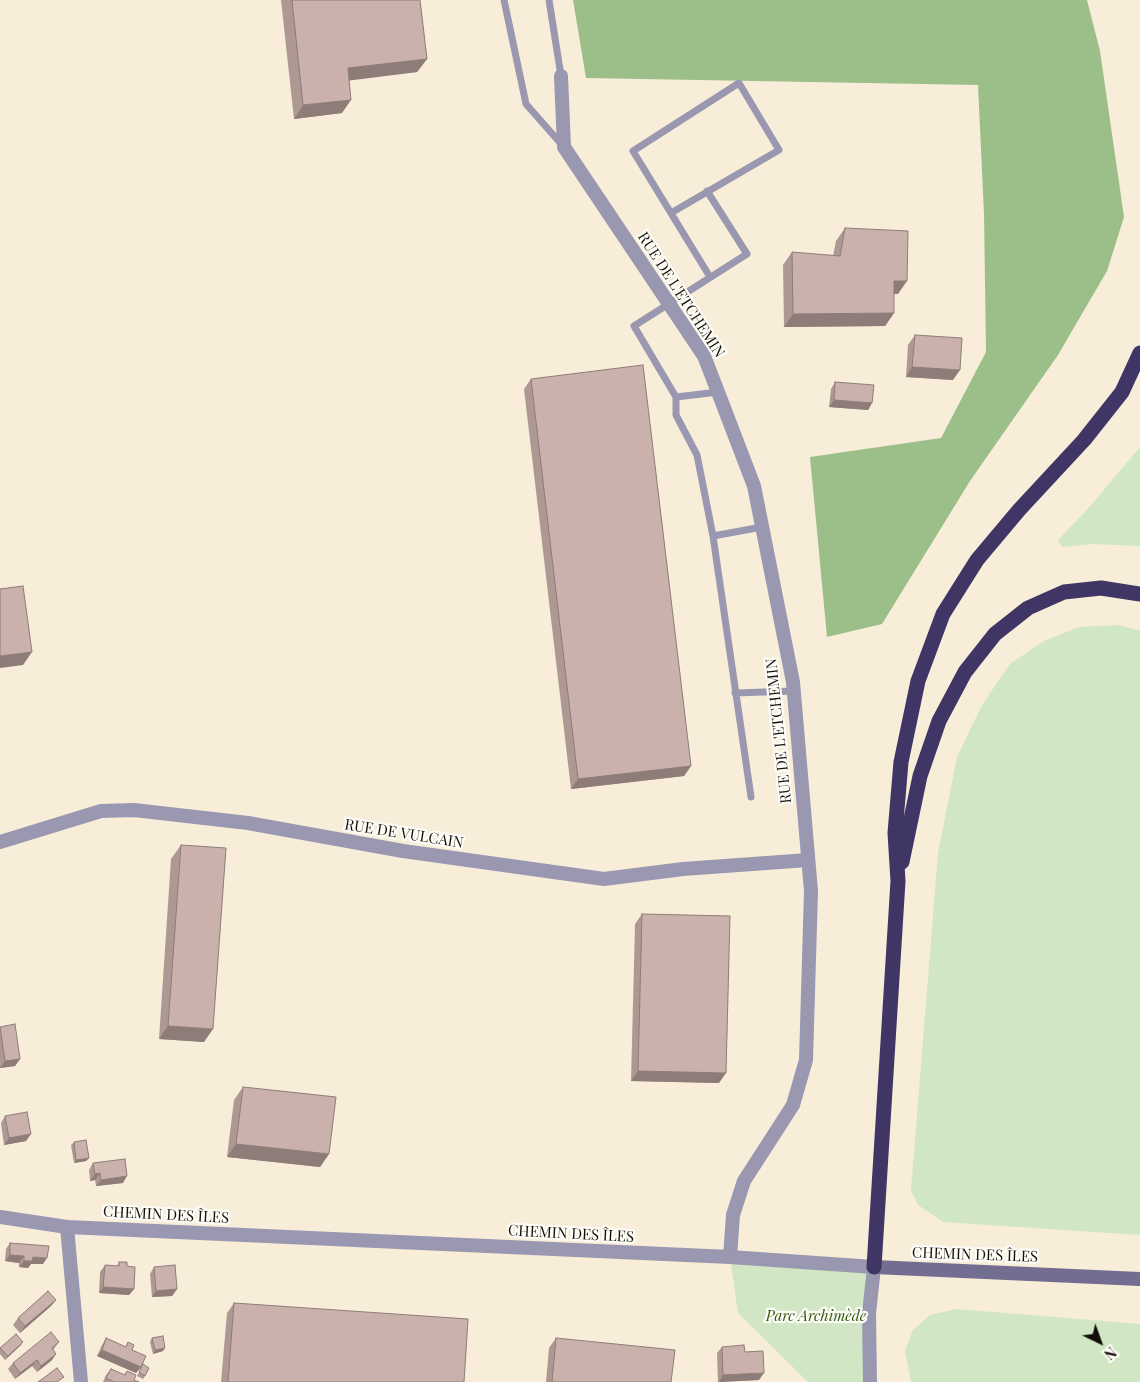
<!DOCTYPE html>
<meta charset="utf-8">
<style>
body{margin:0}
#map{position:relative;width:1140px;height:1382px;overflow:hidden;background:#f8edd9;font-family:"Playfair Display",serif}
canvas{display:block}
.north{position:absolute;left:1075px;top:1317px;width:50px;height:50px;-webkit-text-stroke:4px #fefcf7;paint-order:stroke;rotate:138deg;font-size:14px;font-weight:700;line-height:20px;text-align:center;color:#130f08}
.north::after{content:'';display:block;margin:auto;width:18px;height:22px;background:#130f08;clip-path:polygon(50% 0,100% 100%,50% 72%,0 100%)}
</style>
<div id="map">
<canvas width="1140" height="1382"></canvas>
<div class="north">N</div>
</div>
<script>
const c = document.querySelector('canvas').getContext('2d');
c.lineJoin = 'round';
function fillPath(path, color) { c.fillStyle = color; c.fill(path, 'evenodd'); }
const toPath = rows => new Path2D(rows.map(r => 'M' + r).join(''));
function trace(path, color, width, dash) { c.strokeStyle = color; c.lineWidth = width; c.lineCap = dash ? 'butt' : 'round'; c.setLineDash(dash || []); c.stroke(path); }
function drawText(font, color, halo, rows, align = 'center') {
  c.font = font + ' "Playfair Display",serif'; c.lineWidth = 4.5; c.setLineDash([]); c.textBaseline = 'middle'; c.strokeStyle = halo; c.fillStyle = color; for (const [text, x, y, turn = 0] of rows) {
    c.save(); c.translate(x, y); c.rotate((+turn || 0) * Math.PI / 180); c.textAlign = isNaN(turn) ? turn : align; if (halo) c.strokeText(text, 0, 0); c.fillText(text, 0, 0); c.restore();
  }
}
fillPath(toPath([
 [1140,447,1140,546,1091,544,1062,547,1058,540,1085,512],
 [1119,625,1140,631,1140,1235,943,1222,918,1205,911,1190,938,853,957,757,982,705,1010,664,1044,641,1079,627],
 [730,1257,874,1267,870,1382,808,1382,738,1313],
 [956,1309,1140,1324,1140,1382,911,1382,905,1351,913,1330,930,1315]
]), '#d0e6c5');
fillPath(toPath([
 [573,0,1087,0,1100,51,1124,217,1107,271,1058,355,970,481,882,624,827,637,810,457,941,438,986,352,984,214,978,85,586,78]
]), '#9cbf8a');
trace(toPath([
 [504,0,526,104,563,146],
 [549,0,561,76],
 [707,191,747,254,634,326,676,397,676,415,697,455,713,536,751,797],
 [671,213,779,150,739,83,633,151,710,277],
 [676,397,718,392],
 [713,536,762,527],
 [735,693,793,691]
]), '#9a97b0', 7);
trace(toPath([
 [561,76,564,147,704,356,718,392,754,486,793,682,811,891,806,1060,793,1105,744,1181,733,1215,730,1257],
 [0,842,101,811,134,810,248,823,403,851,604,879,683,869,808,860],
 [67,1227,81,1382],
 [870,1382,869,1314,874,1267]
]), '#9a97b0', 14);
trace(toPath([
 [0,1217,67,1227,730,1257,874,1267]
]), '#9a97b0', 14);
trace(toPath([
 [874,1267,1140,1279]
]), '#726d91', 14);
trace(toPath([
 [902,862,920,776,939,721,965,672,995,634,1028,608,1064,592,1101,588,1140,594],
 [874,1267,898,881,895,833,901,762,918,681,943,614,977,560,1019,510,1084,440,1122,392,1140,353]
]), '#3f3666', 15);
fillPath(toPath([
 [281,0,420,0,427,59,417,72,349,80,342,113,294,119],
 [845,228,898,294,894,294,894,313,885,326,784,327,783,265,792,252,833,256,836,241],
 [915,335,953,380,906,377,908,345],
 [531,379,691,766,684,776,571,789,524,389],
 [835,382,872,403,868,410,829,407,831,389],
 [181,845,204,1042,159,1039,171,859],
 [642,914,719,1083,631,1081,635,924],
 [0,1027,20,1059,15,1066,0,1068],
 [243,1087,329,1154,320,1167,227,1157,234,1100],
 [5,1116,26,1141,4,1145,1,1123],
 [74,1142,89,1158,86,1161,74,1163,71,1145],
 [93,1163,123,1183,96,1186,95,1180,90,1181,89,1170],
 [10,1243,43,1264,31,1264,28,1268,19,1267,19,1263,5,1261,6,1249],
 [119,1262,134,1289,129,1295,99,1293,100,1272,105,1265,117,1266],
 [154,1267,177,1289,172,1296,152,1297,150,1274],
 [56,1300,51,1306,20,1333,13,1325,18,1318],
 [234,1303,464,1382,221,1382,227,1313],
 [106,1338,125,1347,128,1342,141,1367,136,1373,97,1356,102,1345],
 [152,1338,163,1351,153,1354,150,1342],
 [556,1338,671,1382,546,1382,549,1348],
 [59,1342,53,1350,52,1360,37,1372,32,1366,15,1379,8,1369,13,1363],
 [21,1345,5,1360,0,1354,0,1348],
 [722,1347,745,1352,759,1380,718,1382,717,1353],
 [143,1364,145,1376,143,1379,137,1376],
 [111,1369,124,1375,127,1371,134,1380,139,1382,103,1382,106,1375]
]), '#ae9894');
fillPath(toPath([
 [427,59,417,72,338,82,348,68],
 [351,100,342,113,294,119,303,105],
 [894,281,907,281,898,294,885,294],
 [894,313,885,326,784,327,793,314],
 [912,367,960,370,953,380,906,377],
 [834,400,872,403,868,410,829,407],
 [32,652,23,665,0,668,0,656],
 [691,766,684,776,571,789,578,779],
 [168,1026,213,1029,204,1042,159,1039],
 [20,1059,15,1066,0,1068,5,1061],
 [638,1071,726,1073,719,1083,631,1081],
 [31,1134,26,1141,4,1145,9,1138],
 [236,1144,329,1154,320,1167,227,1157],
 [89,1158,86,1161,74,1163,76,1160],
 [100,1173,95,1180,90,1181,95,1174],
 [127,1176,123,1183,96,1186,101,1180],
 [10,1255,24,1256,19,1263,5,1261],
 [33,1257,47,1258,43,1264,31,1264,28,1268,19,1267,24,1261],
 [103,1287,134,1289,129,1295,99,1293],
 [177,1289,172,1296,152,1297,156,1291],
 [56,1300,51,1306,20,1333,25,1326],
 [23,1342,21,1345,5,1360,8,1356],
 [165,1348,163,1351,153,1354,155,1350],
 [102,1350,141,1367,136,1373,97,1356],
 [56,1354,52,1360,37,1372,41,1366],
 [37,1360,32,1366,15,1379,20,1373],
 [764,1373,759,1380,719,1382,723,1375]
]), '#8d7c78');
const building = toPath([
 [292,0,420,0,427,59,348,68,351,100,303,105,292,0],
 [845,228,908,231,907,281,894,281,894,313,793,314,792,252,840,256,845,228],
 [915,335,962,338,960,370,912,367,915,335],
 [643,365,691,766,578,779,531,379,643,365],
 [835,382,874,385,872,403,834,400,835,382],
 [23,586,32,652,0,656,0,589,23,586],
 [181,845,226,848,213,1029,168,1026,181,845],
 [642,914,730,916,726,1073,638,1071,642,914],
 [15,1024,20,1059,5,1061,0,1027,15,1024],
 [243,1087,336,1097,329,1154,236,1144,243,1087],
 [27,1112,31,1134,9,1138,5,1116,27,1112],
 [86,1140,89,1158,76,1160,74,1142,86,1140],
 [125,1159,127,1176,101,1180,100,1173,95,1174,93,1163,125,1159],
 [10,1243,49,1246,47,1258,33,1257,32,1261,24,1261,24,1256,10,1255,10,1243],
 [119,1262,127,1262,127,1266,135,1267,134,1289,103,1287,105,1265,119,1266,119,1262],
 [175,1265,177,1289,156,1291,154,1267,175,1265],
 [48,1291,56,1300,25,1326,18,1318,48,1291],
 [234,1303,468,1319,464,1382,228,1382,234,1303],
 [51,1332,59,1342,52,1348,56,1354,41,1366,37,1360,20,1373,13,1363,51,1332],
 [16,1334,23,1342,8,1356,0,1348,16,1334],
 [163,1336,165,1348,155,1350,152,1338,163,1336],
 [106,1338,126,1347,128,1342,134,1345,132,1350,146,1356,141,1367,102,1350,106,1338],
 [556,1338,675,1350,671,1382,552,1382,556,1338],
 [744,1345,745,1352,763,1351,764,1373,723,1375,722,1347,744,1345],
 [143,1364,149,1368,145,1376,139,1372,143,1364],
 [57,1368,64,1377,57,1382,38,1382,57,1368],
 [111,1369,125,1375,127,1371,136,1375,134,1380,139,1382,114,1382,106,1378,111,1369]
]);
fillPath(building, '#cab1ac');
trace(building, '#8d7c78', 1);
drawText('15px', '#130f08', '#fefcf7', [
 ["RUE DE L'ETCHEMIN",681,295,57],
 ["RUE DE L'ETCHEMIN",779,731,-96],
 ["RUE DE VULCAIN",404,834,9],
 ["CHEMIN DES ÎLES",166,1215,3],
 ["CHEMIN DES ÎLES",571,1234,3],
 ["CHEMIN DES ÎLES",975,1255,2]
]);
drawText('italic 15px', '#2f590e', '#fefcf7', [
 ["Parc Archimède",816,1316]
]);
</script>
